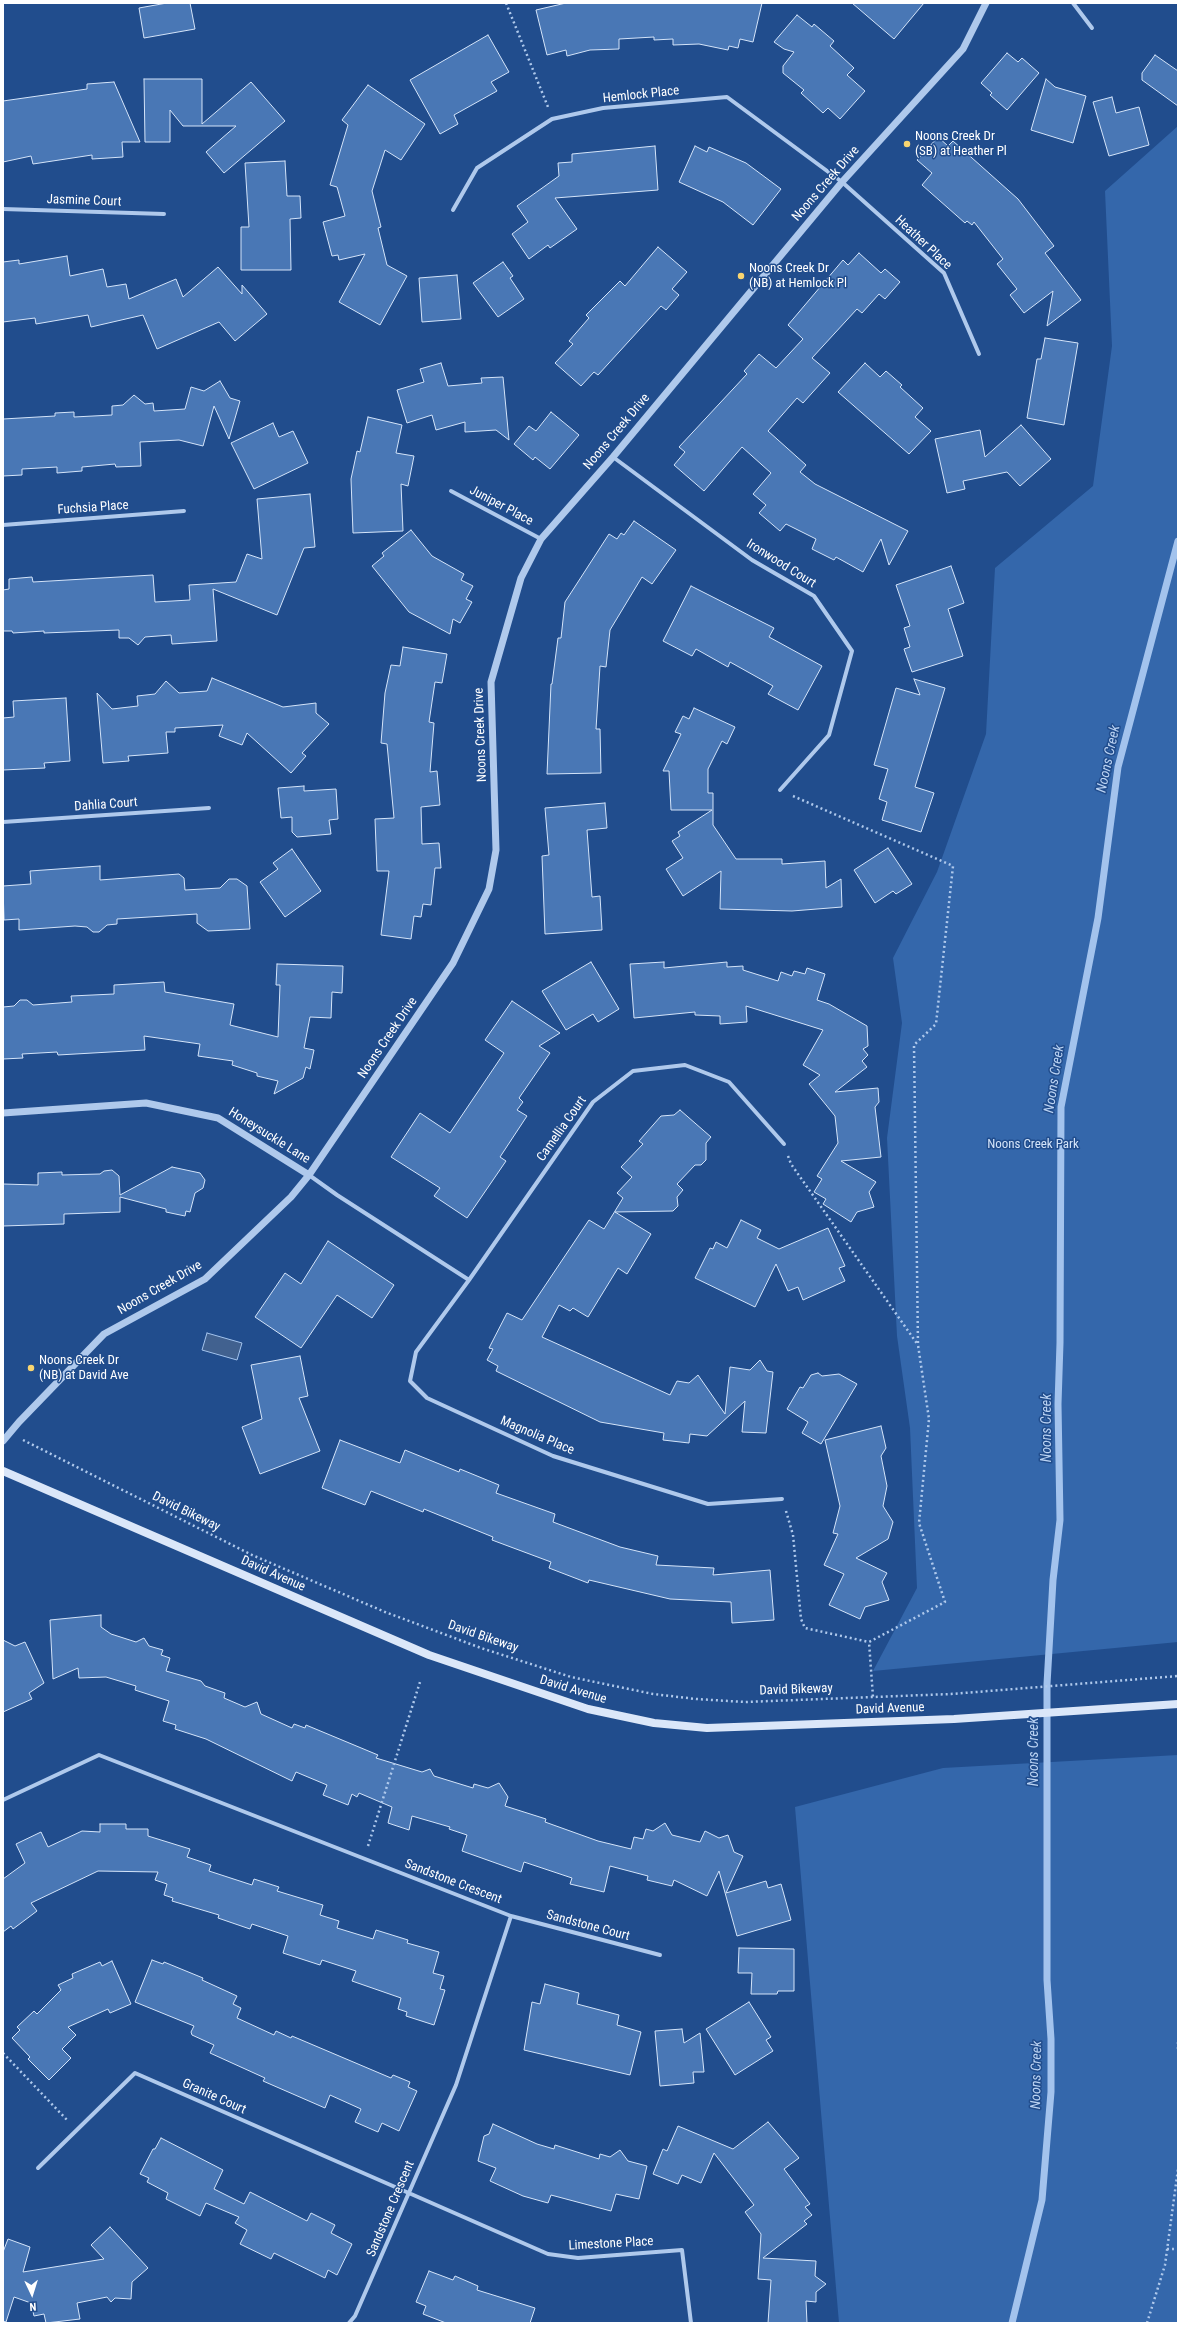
<!DOCTYPE html>
<style>
body{margin:0}
#map{position:relative;width:1181px;height:2326px;overflow:hidden;background:#214d8d;font-family:"Roboto Condensed",sans-serif}
canvas{display:block}
.frame{position:absolute;inset:0;border:4px solid #fff;pointer-events:none}
.north{position:absolute;left:12px;top:2274px;width:40px;height:40px;-webkit-text-stroke:3px #214d8d;paint-order:stroke;rotate:176deg;font-size:11px;font-weight:700;line-height:16px;text-align:center;color:#fff}
.north::after{content:'';display:block;margin:auto;width:14px;height:18px;background:#fff;clip-path:polygon(50% 0,100% 100%,50% 72%,0 100%)}
</style>
<div id="map">
<canvas width="1181" height="2326"></canvas>
<div class="frame"></div>
<div class="north">N</div>
</div>
<script>
const c = document.querySelector('canvas').getContext('2d');
c.lineJoin = 'round';
function fillPath(path, color) { c.fillStyle = color; c.fill(path, 'evenodd'); }
const toPath = rows => new Path2D(rows.map(r => 'M' + r).join(''));
function trace(path, color, width, dash) { c.strokeStyle = color; c.lineWidth = width; c.lineCap = dash ? 'butt' : 'round'; c.setLineDash(dash || []); c.stroke(path); }
function drawText(font, color, halo, rows, align = 'center') {
  c.font = font + ' "Roboto Condensed",sans-serif'; c.lineWidth = 3; c.setLineDash([]); c.textBaseline = 'middle'; c.strokeStyle = halo; c.fillStyle = color; for (const [text, x, y, turn = 0] of rows) {
    c.save(); c.translate(x, y); c.rotate((+turn || 0) * Math.PI / 180); c.textAlign = isNaN(turn) ? turn : align; if (halo) c.strokeText(text, 0, 0); c.fillText(text, 0, 0); c.restore();
  }
}
fillPath(toPath([
 [1178,126,1178,1642,873,1671,917,1588,910,1428,897,1336,887,1138,902,1023,893,958,937,872,986,734,995,568,1093,486,1112,346,1105,191],
 [1178,1755,1178,2323,839,2323,795,1807,943,1768]
]), '#3467ab');
const water = toPath([
 [207,1333,242,1343,237,1360,202,1350,207,1333]
]);
fillPath(water, '#41618f');
trace(water, '#a3c3ed', 1);
trace(toPath([
 [1012,2323,1042,2200,1051,2092,1051,2039,1047,1980,1047,1684,1053,1580,1060,1520,1058,1404,1060,1343,1061,1107,1098,918,1118,767,1178,541]
]), '#a3c3ed', 7);
const building = toPath([
 [167,3,190,3,195,29,144,38,139,8,167,3],
 [566,3,762,3,753,42,740,39,738,48,729,46,728,50,699,44,673,45,673,39,654,40,654,37,619,39,619,49,590,50,567,56,566,50,547,55,536,10,566,3],
 [852,3,924,3,894,39,852,3],
 [797,15,812,27,814,24,834,41,830,46,854,68,847,75,865,91,840,119,828,108,823,113,801,93,804,90,783,73,783,66,794,52,784,49,774,42,797,15],
 [488,35,509,72,491,82,497,91,454,115,458,124,440,134,410,80,488,35],
 [1007,53,1018,62,1022,58,1039,73,1007,110,990,95,992,93,981,83,1007,53],
 [1155,55,1178,71,1178,106,1142,80,1142,73,1155,55],
 [144,79,202,79,202,124,251,82,285,121,224,173,206,152,236,126,183,126,170,110,170,142,145,142,144,79],
 [1046,79,1055,87,1086,96,1073,143,1031,130,1046,79],
 [114,82,140,142,122,142,123,157,92,159,92,155,33,164,31,156,3,162,3,101,87,89,87,84,114,82],
 [368,85,425,124,401,160,385,150,372,191,381,227,378,228,387,265,407,276,380,325,339,302,365,254,339,260,338,255,332,256,323,222,345,216,337,187,330,185,348,125,342,120,368,85],
 [1112,97,1116,113,1139,107,1149,145,1109,156,1093,102,1112,97],
 [938,137,948,146,953,141,1018,199,1054,246,1045,253,1081,300,1047,326,1053,291,1024,313,1010,295,1017,289,997,264,1003,259,974,222,972,225,967,221,965,223,922,185,932,173,917,160,938,137],
 [655,146,658,190,555,198,577,229,550,248,548,245,529,259,512,234,528,222,517,206,559,176,558,163,572,162,572,154,655,146],
 [695,146,707,152,709,147,746,163,781,189,753,225,723,202,679,182,695,146],
 [285,161,287,196,300,196,301,218,290,219,291,270,241,270,241,227,249,227,245,163,285,161],
 [658,247,687,272,672,289,679,295,666,310,661,306,598,375,594,372,581,386,555,363,573,344,569,341,589,318,586,315,620,281,625,286,658,247],
 [859,253,881,273,885,269,900,282,885,299,879,294,862,313,857,309,812,358,830,373,803,403,797,398,768,431,806,465,800,472,815,484,908,531,889,565,881,539,863,572,836,557,834,560,812,549,816,539,786,524,780,531,759,513,766,505,753,494,771,473,742,447,704,491,674,465,685,452,679,447,747,374,744,371,759,354,776,368,803,339,788,325,843,260,848,265,859,253],
 [67,256,70,276,103,269,107,287,126,284,129,299,176,279,183,297,218,267,242,294,242,285,267,314,235,341,219,322,157,349,143,315,91,327,88,315,36,324,35,318,3,322,3,262,19,260,19,264,67,256],
 [503,262,513,276,510,278,524,299,498,317,473,283,503,262],
 [457,275,461,319,422,322,419,278,457,275],
 [1045,338,1078,343,1064,425,1027,418,1037,359,1041,359,1045,338],
 [441,363,448,386,482,383,481,378,503,377,509,440,496,430,465,432,465,422,436,430,432,415,407,423,397,390,424,382,420,369,441,363],
 [865,363,880,377,886,371,902,385,900,387,923,408,915,417,931,431,909,454,838,392,865,363],
 [220,381,230,398,240,401,229,439,214,406,203,446,179,440,140,442,141,466,116,467,115,464,82,467,82,471,57,473,57,467,22,469,22,475,3,476,3,419,55,416,55,413,74,412,74,417,112,415,112,406,123,405,134,395,145,404,153,403,154,411,185,409,191,387,204,391,220,381],
 [551,412,579,435,550,469,535,457,533,460,514,444,529,426,536,431,551,412],
 [368,417,402,425,396,453,414,456,408,486,401,484,403,531,353,533,351,479,357,451,360,452,368,417],
 [273,423,279,437,293,431,308,463,254,489,231,443,273,423],
 [1021,425,1051,459,1020,486,1007,472,963,481,965,489,947,493,935,439,980,430,985,457,1021,425],
 [310,494,315,547,304,548,277,615,213,589,217,641,172,644,171,635,145,637,138,645,129,638,119,638,119,630,44,633,44,631,13,633,12,631,3,631,3,590,9,589,9,579,32,577,33,582,153,575,155,602,190,600,189,585,236,582,247,554,262,559,257,499,310,494],
 [634,521,676,550,652,584,642,577,610,630,606,667,600,666,596,729,600,729,601,773,547,774,551,684,552,684,558,638,561,638,565,602,609,534,617,539,621,533,624,535,634,521],
 [411,530,432,556,464,574,461,580,473,586,466,599,472,602,460,623,453,619,450,634,409,612,372,566,384,556,382,553,411,530],
 [951,566,964,603,948,609,963,656,912,672,904,649,910,647,904,628,910,626,896,585,951,566],
 [691,586,774,628,769,637,822,666,798,710,768,694,773,686,730,662,728,667,696,649,692,656,663,641,691,586],
 [403,647,447,654,442,683,435,682,429,722,434,723,430,772,437,771,440,805,421,807,422,844,439,843,441,868,435,868,431,905,423,904,421,917,414,916,411,939,381,935,389,871,377,871,375,819,394,818,387,744,381,743,385,693,391,665,400,666,403,647],
 [212,678,283,707,316,703,316,713,329,724,302,753,306,756,291,773,247,733,242,745,219,736,223,725,175,728,175,732,166,732,168,753,128,756,129,761,103,763,97,693,112,709,138,706,137,696,155,694,166,681,179,693,207,691,212,678],
 [914,679,945,688,915,787,934,793,921,832,882,820,887,802,879,799,888,769,874,765,896,688,920,695,914,679],
 [66,698,70,761,44,763,45,768,3,770,3,718,14,717,13,701,66,698],
 [694,708,735,727,727,744,722,741,708,769,708,793,713,793,713,825,736,859,782,859,782,864,825,861,826,888,841,879,842,907,792,911,720,909,721,871,683,896,666,869,683,858,672,841,680,836,678,832,712,810,671,810,669,771,663,771,681,734,675,732,683,716,689,719,694,708],
 [304,786,304,791,336,789,338,819,329,820,331,834,297,837,292,832,292,817,281,818,278,788,304,786],
 [605,803,607,828,587,830,592,897,600,896,602,930,545,934,542,856,549,855,545,808,605,803],
 [888,848,912,884,896,894,893,891,875,903,854,870,888,848],
 [292,849,321,891,285,917,260,882,278,869,273,863,292,849],
 [100,866,100,880,179,874,184,878,185,890,220,888,229,879,237,879,247,886,250,929,208,931,197,923,197,914,117,919,117,924,107,925,99,932,93,932,87,927,75,926,19,930,19,919,4,920,3,886,31,884,30,871,100,866],
 [591,962,619,1009,598,1022,593,1014,566,1030,542,991,591,962],
 [664,962,664,968,727,962,727,967,743,966,743,970,778,981,781,972,792,976,794,971,805,974,807,968,825,974,817,1000,829,1004,867,1026,868,1046,863,1049,868,1055,862,1061,867,1067,835,1092,878,1088,879,1102,875,1107,881,1157,841,1161,876,1182,869,1192,874,1207,857,1212,851,1222,823,1204,826,1199,814,1192,822,1179,817,1176,838,1143,835,1116,809,1084,820,1075,803,1065,823,1030,746,1006,747,1022,720,1024,720,1016,695,1015,695,1012,634,1018,630,964,664,962],
 [277,964,343,966,342,993,332,992,331,1018,310,1017,304,1048,314,1050,310,1069,306,1067,303,1078,274,1094,278,1081,257,1076,257,1073,232,1065,233,1061,198,1056,200,1044,144,1036,145,1050,58,1055,57,1052,22,1054,23,1058,3,1059,3,1007,14,1006,20,1000,27,1000,33,1005,72,1002,71,996,114,994,114,985,164,982,165,992,234,1004,230,1025,278,1037,280,985,276,985,277,964],
 [512,1001,560,1033,539,1046,550,1053,519,1098,523,1102,517,1110,527,1116,500,1157,506,1161,467,1218,434,1196,440,1188,391,1157,420,1113,450,1133,504,1053,485,1040,512,1001],
 [680,1110,711,1137,706,1143,706,1160,701,1165,695,1165,677,1184,683,1190,677,1197,678,1206,673,1211,615,1212,651,1234,627,1274,618,1268,588,1317,573,1308,570,1311,559,1305,542,1337,670,1395,677,1381,689,1383,698,1375,725,1414,730,1367,750,1370,760,1360,767,1371,773,1372,766,1433,742,1432,745,1401,707,1436,690,1434,689,1443,663,1440,664,1433,600,1422,496,1371,498,1366,487,1360,493,1349,489,1348,507,1313,522,1320,589,1220,604,1229,623,1198,617,1193,632,1177,621,1167,643,1144,639,1141,661,1116,674,1115,680,1110],
 [172,1167,200,1173,205,1180,203,1188,195,1193,190,1212,186,1211,185,1216,166,1212,166,1209,120,1197,120,1212,64,1214,64,1224,3,1226,3,1184,38,1185,38,1173,62,1172,62,1175,100,1174,104,1171,112,1170,119,1176,120,1195,172,1167],
 [741,1220,761,1230,757,1238,779,1249,828,1228,845,1266,839,1268,845,1281,803,1300,798,1287,788,1291,776,1264,755,1307,695,1278,710,1248,713,1249,716,1242,727,1248,741,1220],
 [328,1241,394,1285,372,1318,337,1295,301,1348,255,1317,285,1273,301,1284,328,1241],
 [300,1356,308,1396,299,1398,320,1451,260,1474,242,1427,262,1419,251,1365,300,1356],
 [818,1373,822,1376,839,1374,857,1384,821,1444,802,1433,808,1422,787,1409,800,1387,803,1388,811,1375,818,1373],
 [881,1426,886,1448,881,1456,887,1486,883,1506,893,1522,888,1539,856,1558,887,1573,882,1582,889,1600,865,1607,860,1619,829,1605,844,1574,824,1565,838,1534,833,1533,840,1506,825,1440,881,1426],
 [340,1440,400,1463,405,1450,459,1472,460,1469,499,1485,496,1493,555,1514,553,1522,620,1547,658,1556,656,1565,714,1568,713,1575,770,1570,774,1620,732,1623,731,1602,670,1599,589,1580,588,1583,549,1568,551,1562,492,1540,493,1537,424,1509,423,1512,371,1491,365,1505,322,1488,340,1440],
 [101,1615,101,1627,111,1634,136,1642,144,1638,149,1646,163,1650,161,1655,170,1658,166,1671,201,1681,205,1686,225,1693,224,1698,245,1707,257,1702,261,1714,292,1728,294,1724,305,1728,306,1725,378,1755,376,1758,422,1772,430,1769,434,1776,473,1788,474,1784,488,1788,499,1783,508,1797,505,1806,546,1819,545,1822,598,1841,631,1849,634,1837,643,1839,646,1829,653,1831,665,1823,672,1835,700,1842,705,1831,719,1838,728,1835,734,1852,743,1856,726,1893,766,1881,768,1888,781,1884,791,1920,737,1936,719,1871,707,1896,674,1880,672,1886,647,1880,648,1876,610,1866,604,1892,570,1884,572,1878,524,1862,521,1872,462,1851,467,1835,449,1829,450,1827,412,1816,409,1830,388,1823,392,1807,359,1793,357,1797,352,1794,348,1805,323,1795,327,1785,296,1772,292,1781,206,1739,175,1729,176,1725,163,1721,169,1701,135,1690,136,1686,106,1677,79,1678,78,1668,53,1679,50,1620,101,1615],
 [3,1640,15,1646,25,1642,44,1683,29,1693,32,1699,3,1712,3,1640],
 [100,1824,126,1824,126,1829,148,1829,148,1836,190,1849,187,1857,211,1865,209,1871,252,1885,254,1879,279,1887,277,1891,323,1905,320,1915,339,1921,337,1928,373,1939,376,1930,408,1940,407,1943,439,1952,433,1973,444,1976,440,1989,445,1990,434,2025,406,2016,407,2012,398,2009,401,1998,352,1981,356,1971,322,1960,320,1965,283,1953,288,1936,252,1924,250,1929,218,1918,219,1915,172,1901,173,1898,164,1895,167,1884,155,1880,158,1872,98,1871,31,1903,37,1911,13,1929,11,1926,3,1932,3,1879,25,1863,16,1844,41,1832,48,1847,82,1831,100,1832,100,1824],
 [739,1948,794,1949,794,1991,778,1991,777,1994,751,1994,752,1973,738,1973,739,1948],
 [152,1960,163,1964,164,1962,203,1978,202,1980,237,1996,233,2004,241,2008,237,2018,274,2035,276,2031,291,2038,292,2036,391,2078,393,2075,410,2082,408,2087,417,2091,399,2131,382,2123,378,2132,355,2122,361,2109,330,2095,325,2108,263,2081,265,2078,210,2053,214,2045,192,2035,191,2032,194,2026,135,2002,152,1960],
 [112,1961,131,2004,110,2013,108,2009,68,2027,76,2035,62,2049,71,2058,49,2080,28,2059,30,2057,12,2038,20,2030,17,2027,34,2011,37,2014,61,1990,58,1985,73,1978,72,1974,100,1962,102,1966,112,1961],
 [545,1984,579,1993,577,2004,619,2015,617,2025,641,2032,630,2075,524,2050,532,2002,540,2004,545,1984],
 [749,2002,771,2037,766,2040,773,2051,735,2075,706,2029,749,2002],
 [682,2029,684,2043,700,2033,704,2072,693,2072,694,2083,660,2086,655,2031,682,2029],
 [768,2122,799,2158,784,2169,810,2204,805,2207,812,2215,804,2221,807,2224,763,2258,816,2261,815,2276,826,2284,816,2292,816,2302,806,2301,807,2323,768,2323,771,2280,758,2279,761,2234,745,2212,754,2205,714,2153,701,2183,682,2175,678,2184,653,2174,663,2149,667,2151,678,2126,733,2149,768,2122],
 [493,2124,537,2144,554,2149,555,2145,599,2159,600,2154,610,2157,620,2150,628,2161,647,2166,639,2199,616,2194,611,2211,551,2195,548,2203,523,2196,490,2181,496,2168,478,2161,484,2136,489,2134,493,2124],
 [161,2138,223,2170,214,2189,244,2204,250,2192,307,2221,311,2213,335,2225,331,2233,352,2244,337,2275,328,2270,325,2278,274,2253,271,2259,240,2244,247,2230,235,2223,239,2217,206,2203,200,2216,166,2199,168,2193,147,2182,149,2178,140,2174,153,2149,155,2149,161,2138],
 [110,2227,148,2268,132,2282,131,2299,115,2298,111,2302,107,2297,77,2303,80,2319,46,2323,44,2314,34,2316,31,2303,14,2297,6,2322,3,2321,3,2252,8,2239,30,2247,23,2272,104,2259,91,2245,110,2227],
 [429,2271,453,2280,455,2276,478,2286,477,2290,535,2308,530,2323,446,2323,423,2314,426,2306,416,2302,429,2271]
]);
fillPath(building, '#4977b5');
trace(building, '#d4e4f9', 1);
trace(toPath([
 [506,3,548,107],
 [793,796,953,866,936,1024,914,1045,918,1345,929,1419,919,1523,945,1602,869,1642,873,1697],
 [788,1156,791,1164,918,1345],
 [23,1440,252,1555,385,1612,481,1648,571,1677,653,1694,696,1699,745,1702,951,1694,1178,1676],
 [786,1511,793,1535,801,1619,805,1628,869,1642],
 [368,1846,420,1682],
 [1178,2042,1178,2051],
 [3,2053,68,2121],
 [1167,2249,1178,2249],
 [1147,2323,1165,2265,1178,2169]
]), '#afc9ec', 2.5, [2, 3]);
trace(toPath([
 [1073,3,1092,28],
 [3,209,164,214],
 [453,210,477,168,552,119,603,108,727,97,842,182,944,273,979,354],
 [613,457,752,560,814,596,852,651,829,735,780,790],
 [451,491,541,539],
 [3,525,184,511],
 [3,822,209,808],
 [309,1175,337,1195,469,1280],
 [782,1499,708,1504,553,1456,427,1398,410,1381,416,1352,469,1280,593,1102,633,1071,685,1065,729,1082,784,1144],
 [3,1800,99,1755,511,1916,660,1955],
 [38,2168,135,2073,548,2254,578,2258,682,2250,691,2323],
 [349,2323,355,2316,456,2085,511,1916]
]), '#afc9ec', 4);
trace(toPath([
 [3,1113,146,1103,218,1118,309,1175],
 [3,1441,19,1422,104,1334,205,1279,291,1197,309,1175,453,963,489,889,496,850,491,682,521,578,541,539,613,457,842,182,963,49,986,3]
]), '#afc9ec', 7);
trace(toPath([
 [3,1471,429,1655,588,1709,654,1723,707,1728,954,1719,1178,1704]
]), '#dbe7f9', 8);
for (const [x, y, r, color] of [
 [907,144,4,"#f9d570"],
 [741,276,4,"#f9d570"],
 [31,1368,4,"#f9d570"]
]) { const dot = new Path2D(); dot.arc(x, y, r, 0, 2 * Math.PI); c.fillStyle = color; c.fill(dot); trace(dot, '#214d8d', 1.5); }
drawText('13px', '#fff', '#214d8d', [
 ["Hemlock Place",641,95,-6],
 ["Noons Creek Drive",826,184,-49],
 ["Jasmine Court",84,201,2],
 ["Heather Place",923,243,43],
 ["Noons Creek Drive",617,432,-50],
 ["Juniper Place",501,506,28],
 ["Fuchsia Place",93,508,-4],
 ["Ironwood Court",781,564,32],
 ["Noons Creek Drive",481,735,-92],
 ["Dahlia Court",106,805,-4],
 ["Noons Creek Drive",388,1038,-56],
 ["Camellia Court",562,1129,-55],
 ["Honeysuckle Lane",269,1136,32],
 ["Noons Creek Drive",160,1288,-30],
 ["Magnolia Place",537,1436,23],
 ["David Bikeway",186,1512,26],
 ["David Avenue",273,1574,24],
 ["David Bikeway",483,1637,19],
 ["David Avenue",573,1690,17],
 ["David Bikeway",796,1690,-2],
 ["David Avenue",890,1709,-2],
 ["Sandstone Crescent",453,1882,21],
 ["Sandstone Court",588,1926,15],
 ["Granite Court",214,2097,24],
 ["Sandstone Crescent",391,2209,-67],
 ["Limestone Place",611,2244,-3]
]);
drawText('13px', '#fff', '#214d8d', [
 ["Noons Creek Dr",915,137],
 ["(SB) at Heather Pl",915,152],
 ["Noons Creek Dr",749,269],
 ["(NB) at Hemlock Pl",749,284],
 ["Noons Creek Dr",39,1361],
 ["(NB) at David Ave",39,1376]
], 'left');
drawText('13px', '#d4e4f9', '#214d8d', [
 ["Noons Creek Park",1033,1145]
]);
drawText('italic 14px', '#bbd3f3', '#214d8d', [
 ["Noons Creek",1109,759,-78],
 ["Noons Creek",1055,1079,-81],
 ["Noons Creek",1047,1428,-90],
 ["Noons Creek",1034,1752,-90],
 ["Noons Creek",1037,2075,-89]
]);
</script>
